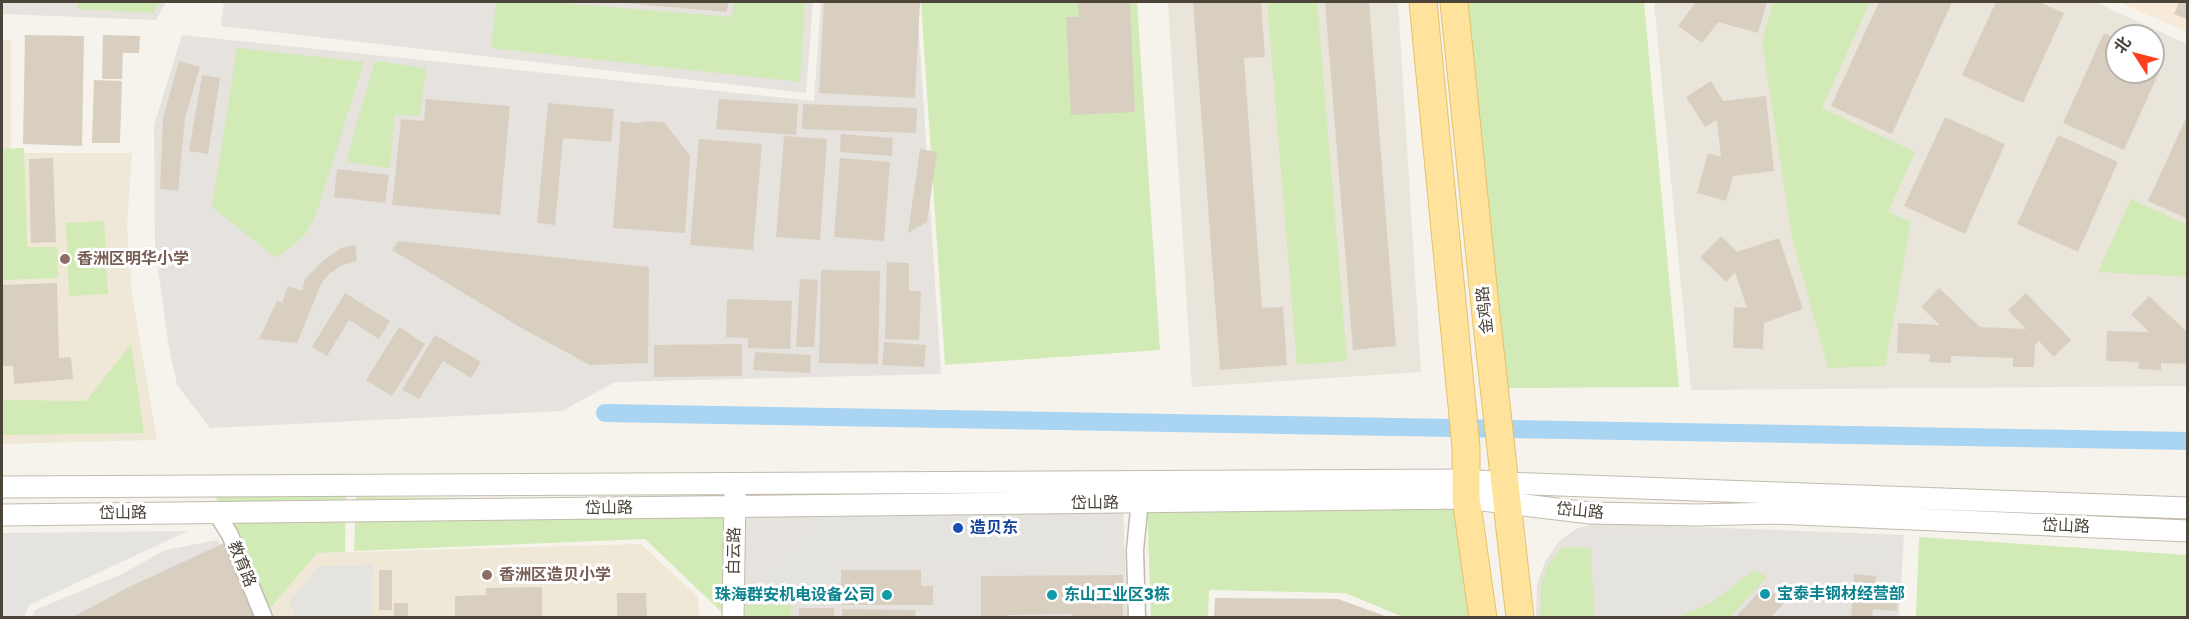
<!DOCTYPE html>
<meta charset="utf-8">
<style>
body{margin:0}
#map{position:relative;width:2189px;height:619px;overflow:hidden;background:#f6f3ec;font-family:"Golos Text","Noto Sans SC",sans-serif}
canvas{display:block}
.frame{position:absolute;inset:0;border:3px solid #4b4439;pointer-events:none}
.north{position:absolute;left:2105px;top:24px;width:60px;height:60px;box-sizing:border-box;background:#fff;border:2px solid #b7b4b0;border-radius:50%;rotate:306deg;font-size:16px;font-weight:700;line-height:24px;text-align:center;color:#4b4439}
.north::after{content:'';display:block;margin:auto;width:21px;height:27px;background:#fc3f1d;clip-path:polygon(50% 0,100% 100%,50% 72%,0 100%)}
</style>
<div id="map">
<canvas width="2189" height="619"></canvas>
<div class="frame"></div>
<div class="north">北</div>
</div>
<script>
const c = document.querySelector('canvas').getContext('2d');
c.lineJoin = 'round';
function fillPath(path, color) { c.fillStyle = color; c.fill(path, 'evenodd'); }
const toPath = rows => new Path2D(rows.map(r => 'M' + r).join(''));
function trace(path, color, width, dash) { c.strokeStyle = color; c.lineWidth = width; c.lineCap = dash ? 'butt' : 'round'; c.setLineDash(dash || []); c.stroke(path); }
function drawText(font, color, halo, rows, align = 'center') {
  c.font = font + ' "Golos Text","Noto Sans SC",sans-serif'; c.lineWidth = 6; c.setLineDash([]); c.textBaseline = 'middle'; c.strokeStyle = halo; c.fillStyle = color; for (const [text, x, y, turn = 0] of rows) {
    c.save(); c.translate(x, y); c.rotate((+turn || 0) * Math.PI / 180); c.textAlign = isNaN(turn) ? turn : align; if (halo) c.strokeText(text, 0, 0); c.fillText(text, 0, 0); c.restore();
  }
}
fillPath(toPath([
 [1168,2,1398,2,1421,372,1192,387],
 [1654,2,2095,2,2187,44,2187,386,1691,390],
 [2117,36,2153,36,2153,72,2117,72]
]), '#eae5da');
fillPath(toPath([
 [2118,2,2187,2,2187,32]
]), '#f7ead8');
fillPath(toPath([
 [2,2,166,2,156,20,2,14],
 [224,2,813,2,806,93,221,26],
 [821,2,917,2,941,374,615,382,562,411,210,428,177,385,168,342,155,245,154,125,182,35,814,101],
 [743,505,1123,506,1127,617,741,618],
 [1596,523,1904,535,1899,617,1536,618,1537,584,1545,562,1559,541,1576,529],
 [218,540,249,617,32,618,35,610,122,574,165,550]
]), '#e6e2dd');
fillPath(toPath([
 [2,40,11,40,11,153,132,153,127,225,132,294,157,440,2,444],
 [641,544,698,597,699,618,264,616,317,553]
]), '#efe8d6');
fillPath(toPath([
 [78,2,160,2,153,13,78,9],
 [496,2,547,2,732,17,734,2,805,2,800,82,491,48],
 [921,2,1137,2,1160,350,945,365],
 [1267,2,1317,2,1347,361,1297,365],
 [1466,2,1644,2,1679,387,1507,388],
 [1773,2,1870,2,1822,108,1915,152,1888,212,1911,222,1885,366,1828,368,1792,238,1762,42],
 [237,48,364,62,316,214,305,235,277,258,212,207],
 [375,61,426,68,420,116,394,115,390,168,346,162],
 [24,148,27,247,57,247,58,278,3,280,2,149],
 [2131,199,2187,225,2187,277,2098,272],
 [104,221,108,294,69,296,66,223],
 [131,344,144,433,2,435,2,400,86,401],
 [214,494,346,494,345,552,317,553,268,611],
 [356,497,732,500,727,617,645,539,354,551],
 [1461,497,1470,617,1403,617,1345,593,1209,590,1208,617,1151,617,1147,505],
 [1919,537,2187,555,2187,617,1916,616],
 [1562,547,1591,548,1594,617,1540,617,1541,585,1548,566],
 [1754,570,1767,577,1730,617,1678,617,1713,602],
 [743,605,791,605,791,617,743,618]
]), '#d2eab5');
fillPath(toPath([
 [820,515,1117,515,1118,566,835,561,833,597,746,594],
 [1593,528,1896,539,1894,566,1754,565,1710,598,1668,617,1599,618],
 [188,531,29,605,24,617,2,617,2,533],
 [373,565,372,617,295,617,290,601,319,566]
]), '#e5e3e0');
trace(toPath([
 [605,413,2188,441]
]), '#a9d4f2', 18);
fillPath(toPath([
 [625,2,728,2,727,12,625,3],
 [824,2,920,2,915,98,819,93],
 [1078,2,1130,2,1135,112,1071,115,1066,17,1079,17],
 [1193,2,1261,2,1265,57,1244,58,1262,308,1283,307,1287,365,1220,370],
 [1325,2,1369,2,1396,346,1353,350],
 [1696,2,1767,2,1758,33,1718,22,1702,43,1678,26],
 [1879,2,1952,2,1892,134,1831,106],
 [1996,2,2039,2,2064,13,2023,103,1962,75],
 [2179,2,2188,2,2188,20,2174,14],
 [2104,33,2117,39,2117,72,2153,72,2153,55,2164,61,2124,150,2063,123],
 [25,35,84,36,82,146,23,144],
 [103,35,140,36,139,53,123,53,122,79,102,79],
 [179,61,200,67,185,118,178,191,160,189,163,118],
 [202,75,220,78,208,154,189,151],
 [94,80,122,81,120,143,92,143],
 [1711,81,1723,101,1766,96,1774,171,1733,176,1726,201,1697,193,1708,153,1721,157,1717,120,1705,127,1686,97],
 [426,99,510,106,500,215,392,205,401,119,424,121],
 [719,99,798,104,796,135,716,129],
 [548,103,614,109,611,142,563,138,555,225,537,223],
 [803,104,917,108,916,133,802,129],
 [2188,114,2188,219,2148,201],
 [1945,117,2005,144,1965,234,1904,206],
 [621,121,636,123,650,121,665,123,690,156,685,233,613,228],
 [841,134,893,138,892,156,840,152],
 [2058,135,2118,162,2078,252,2017,224],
 [784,136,827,139,820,240,776,237],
 [699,139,762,144,753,250,690,245],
 [920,149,937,152,927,222,908,233],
 [53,158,56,242,31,243,29,159],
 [840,158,890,162,884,241,834,237],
 [337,169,389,175,385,203,334,197],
 [1721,236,1737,252,1779,238,1803,309,1764,323,1763,349,1733,348,1734,307,1747,308,1735,272,1726,282,1700,257],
 [398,241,649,267,648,363,590,365,525,330,392,250],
 [355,245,357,261,342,265,329,274,322,282,297,343,259,339,277,301,282,303,288,286,302,291,305,279,324,260,341,248],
 [887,262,909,263,909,291,921,291,919,340,885,339],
 [821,270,880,271,878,364,819,363],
 [800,279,818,280,814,347,796,347],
 [57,283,59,358,71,357,73,379,14,384,13,366,2,366,2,285],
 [1939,288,1980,327,2026,329,2008,310,2026,293,2071,340,2054,357,2039,341,2035,345,2034,367,2013,367,2013,358,1951,356,1951,363,1929,362,1930,354,1897,353,1898,323,1940,325,1921,307],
 [345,293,390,321,379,339,349,320,327,356,312,347],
 [2149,296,2188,333,2188,364,2161,363,2161,370,2138,369,2139,362,2106,361,2107,331,2149,332,2131,314],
 [727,299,792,301,790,349,748,348,748,338,726,337],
 [399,327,425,344,392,396,366,380],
 [435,335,481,362,471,378,443,361,419,399,402,390],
 [884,342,926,345,924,367,882,365],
 [742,344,742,376,654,377,654,345],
 [755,352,811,355,810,373,753,370],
 [224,543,255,618,71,618,127,588],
 [379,570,392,570,392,610,379,610],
 [841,570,921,570,921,586,933,586,933,605,841,605],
 [1854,574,1876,576,1874,593,1898,594,1897,611,1873,609,1872,618,1851,618],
 [1123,575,1123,618,1072,618,1072,614,1007,615,1007,618,981,618,981,576],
 [1765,585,1784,603,1770,618,1735,618],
 [542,587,542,618,455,618,455,596,486,595,486,588],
 [617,593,646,593,647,618,617,618],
 [1215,598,1338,599,1388,617,1214,618],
 [394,603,408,603,408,618,394,618],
 [799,608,834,608,834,618,799,618],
 [842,609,916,610,915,618,842,618]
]), '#d8cfc1');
const minor = toPath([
 [216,512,230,535,264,618],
 [1137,618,1135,550,1141,490]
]);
const tertiary = toPath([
 [2,487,1465,480,1505,483,2188,508],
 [2,515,1466,498,1590,513,1697,515,1775,513,2188,531],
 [733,618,735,494]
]);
const primary = toPath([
 [1423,2,1466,447,1466,498,1483,618],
 [1454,2,1486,315,1520,618]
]);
trace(minor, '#c2bbae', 19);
trace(tertiary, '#c2bbae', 23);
trace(primary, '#e6c16a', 29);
trace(minor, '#fff', 16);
trace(tertiary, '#fff', 21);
trace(primary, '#ffe39c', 27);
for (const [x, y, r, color] of [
 [65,259,6,"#8d6e63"],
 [958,528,6,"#1a4fb4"],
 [487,575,6,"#8d6e63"],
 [1765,594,6,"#0f9aa8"],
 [887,595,6,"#0f9aa8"],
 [1052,595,6,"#0f9aa8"]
]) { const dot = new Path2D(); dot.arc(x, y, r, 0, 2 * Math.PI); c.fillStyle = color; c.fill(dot); trace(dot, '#fff', 2); }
drawText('bold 16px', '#785e54', '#fff', [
 ["香洲区明华小学",77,259],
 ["香洲区造贝小学",499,575]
], 'left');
drawText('16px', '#4b4439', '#fff', [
 ["金鸡路",1485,310,-96],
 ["岱山路",1095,503,-1],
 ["岱山路",609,508,-1],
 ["岱山路",1580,511,5],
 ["岱山路",123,513,-1],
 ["岱山路",2066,526,2],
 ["白云路",734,551,-89],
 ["教育路",242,564,68]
]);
drawText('bold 16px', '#164399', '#fff', [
 ["造贝东",970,528]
], 'left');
drawText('bold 16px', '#0d838f', '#fff', [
 ["宝泰丰钢材经营部",1777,594],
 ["珠海群安机电设备公司",875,595,"right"],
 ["东山工业区3栋",1064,595]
], 'left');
</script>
